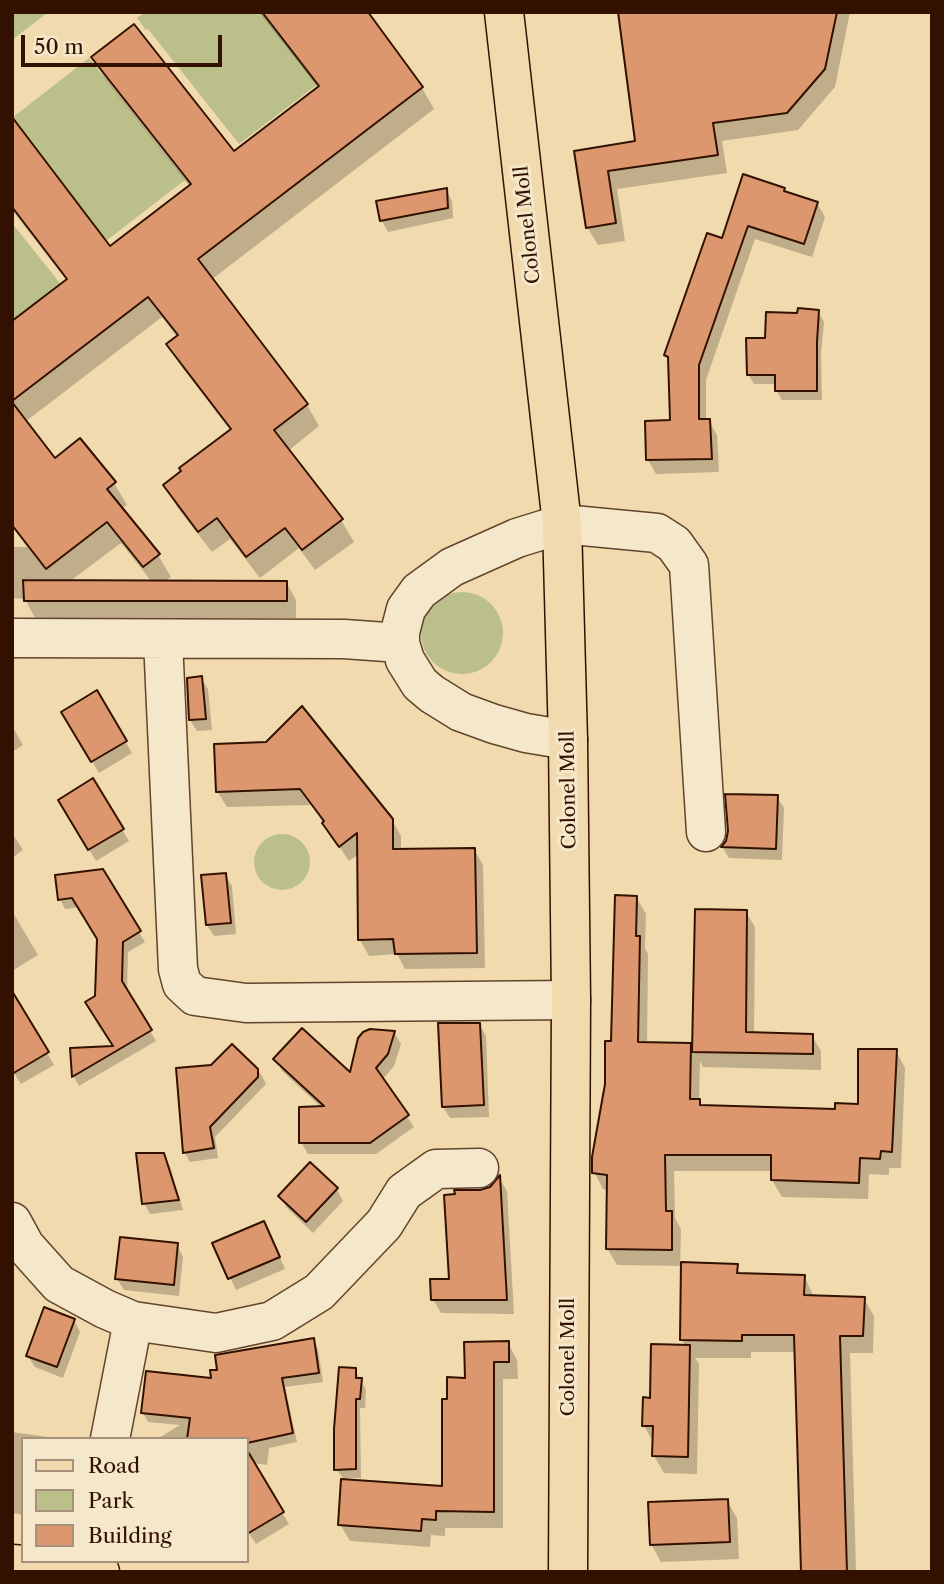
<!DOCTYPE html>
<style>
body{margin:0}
#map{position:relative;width:944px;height:1584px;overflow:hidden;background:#f0daae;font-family:"Libre Caslon Text",serif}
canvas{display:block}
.frame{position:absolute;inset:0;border:14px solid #321101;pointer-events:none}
.legend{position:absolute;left:21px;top:1437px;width:228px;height:126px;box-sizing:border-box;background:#f5e7ca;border:2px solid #a7917a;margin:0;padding:9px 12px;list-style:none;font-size:21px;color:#321101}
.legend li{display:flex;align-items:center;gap:14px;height:35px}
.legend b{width:35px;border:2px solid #a7917a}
.scale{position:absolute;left:21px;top:35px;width:201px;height:32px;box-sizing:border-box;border:4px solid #321101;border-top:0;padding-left:9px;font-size:21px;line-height:24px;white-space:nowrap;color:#321101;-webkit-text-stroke:5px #f5e7ca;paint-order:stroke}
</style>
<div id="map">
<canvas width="944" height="1584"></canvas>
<div class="frame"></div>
<ul class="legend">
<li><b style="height:9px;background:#f0daae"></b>Road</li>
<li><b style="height:19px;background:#bbbf8a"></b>Park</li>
<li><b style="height:19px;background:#dc976f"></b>Building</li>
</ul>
<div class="scale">50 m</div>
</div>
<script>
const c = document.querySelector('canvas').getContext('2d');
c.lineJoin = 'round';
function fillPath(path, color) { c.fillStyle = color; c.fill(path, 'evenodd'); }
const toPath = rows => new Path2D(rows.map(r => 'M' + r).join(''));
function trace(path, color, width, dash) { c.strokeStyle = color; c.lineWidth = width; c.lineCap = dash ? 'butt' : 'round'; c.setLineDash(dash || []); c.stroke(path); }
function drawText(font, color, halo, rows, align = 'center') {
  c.font = font + ' "Libre Caslon Text",serif'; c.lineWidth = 6; c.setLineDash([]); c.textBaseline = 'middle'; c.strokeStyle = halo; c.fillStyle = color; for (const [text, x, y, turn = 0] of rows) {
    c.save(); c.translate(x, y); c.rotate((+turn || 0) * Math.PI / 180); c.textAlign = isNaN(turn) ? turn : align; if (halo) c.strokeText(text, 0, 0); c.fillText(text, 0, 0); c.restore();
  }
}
fillPath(toPath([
 [15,12,47,12,47,13,12,40,12,15],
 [145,12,263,12,318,84,239,144,148,29,146,30,137,18],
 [89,58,185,180,102,244,12,118],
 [12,223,63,287,12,322],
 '421 633a41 41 0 1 1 82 0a41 41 0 1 1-82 0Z',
 '254 862a28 28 0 1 1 56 0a28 28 0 1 1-56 0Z'
]), '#bbbf8a');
fillPath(toPath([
 [259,12,365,12,422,88,434,109,211,280,307,405,319,426,288,451,341,520,354,542,315,570,299,548,260,578,230,539,212,552,177,507,165,485,231,431,181,366,168,344,177,337,162,317,25,422,55,460,114,483,127,505,121,509,158,555,171,577,164,582,286,582,296,600,296,618,35,618,25,599,12,598,12,547,27,547,12,527,12,323,67,281,12,210,12,134,110,248,190,187,105,79,93,58,234,153,319,89],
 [121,543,152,582,69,582],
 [620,12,850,12,835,87,798,130,722,141,727,173,617,189,625,241,598,245,587,227,576,152,637,143],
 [783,189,786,193,817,203,825,217,812,257,755,239,706,380,706,421,709,421,717,435,719,472,656,474,648,460,672,422,670,363,666,355,723,240],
 [446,190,452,201,453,218,388,232,382,221,378,202],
 [818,311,824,322,821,353,822,400,782,400,776,390,777,384,754,384,748,374,767,339,799,315],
 [201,678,208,689,212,730,197,731,190,720],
 [97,693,132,753,99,773,64,713],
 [12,726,23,745,12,752],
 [216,746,392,820,401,836,401,850,474,849,483,865,485,968,405,969,397,954,369,956,360,940,359,854,349,861,311,805,227,807,217,791],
 [93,781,129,841,96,861,60,801],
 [777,797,784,808,782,860,729,858,723,848,727,842,730,831],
 [12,833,23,850,12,858],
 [102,871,145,942,128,952,127,992,156,1041,79,1086,74,1077,72,1050,115,1048,88,1002,96,997,99,939,80,907,65,909,60,899,57,876],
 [81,895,81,898,61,901,61,898],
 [225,875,232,886,236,934,214,936,207,925],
 [636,897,646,914,645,948,648,954,647,1044,690,1045,694,1052,746,912,755,927,754,1034,812,1036,821,1051,821,1070,703,1067,700,1061,699,1101,702,1107,837,1111,860,1106,896,1051,905,1068,901,1168,889,1168,889,1175,869,1174,868,1199,782,1197,772,1180,772,1171,674,1171,675,1218,681,1229,680,1264,736,1266,741,1274,804,1276,814,1297,864,1299,874,1316,873,1353,850,1353,856,1572,803,1572,797,1352,751,1352,751,1358,695,1358,699,1364,697,1474,664,1473,654,1456,654,1443,644,1426,652,1400,686,1347,682,1340,683,1266,617,1265,607,1248,608,1190,603,1189,594,1172],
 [12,911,38,955,12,971],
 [18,1004,54,1065,21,1084,12,1070],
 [479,1024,486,1036,489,1117,450,1118,443,1107],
 [394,1032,401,1044,394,1066,382,1080,414,1127,376,1154,308,1154,301,1142,322,1108,282,1071,276,1059,351,1076],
 [232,1046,261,1074,266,1084,215,1137,218,1158,190,1162,185,1153,178,1069,212,1067],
 [163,1155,170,1166,183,1210,150,1214,144,1203],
 [310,1165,337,1190,343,1201,313,1233,287,1208,281,1196],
 [499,1178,507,1191,514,1314,441,1313,433,1299,451,1281,480,1192,491,1188],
 [270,1234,285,1269,236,1290,214,1244],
 [177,1245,183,1257,179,1296,124,1290,117,1279],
 [46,1307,48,1310,74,1320,80,1332,63,1378,35,1367,28,1356],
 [313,1340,318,1349,323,1382,285,1387,297,1442,269,1448,267,1465,247,1462,247,1439,157,1439,180,1425,148,1422,143,1413,213,1380,219,1371],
 [508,1343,517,1360,518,1379,503,1379,503,1528,445,1528,445,1536,431,1535,430,1547,350,1541,340,1524,343,1478,336,1469,355,1370,366,1390,365,1408,360,1408,361,1478,347,1478,347,1481,443,1488,449,1401,467,1379],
 [12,1432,62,1439,23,1439,23,1515,12,1513],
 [253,1464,289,1524,256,1544,247,1530,247,1468],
 [727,1501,737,1518,739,1559,661,1562,651,1544]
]), '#0003');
const building = toPath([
 [262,12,368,12,423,87,198,259,308,404,274,430,343,519,302,550,285,528,246,557,217,518,198,532,163,485,181,471,179,468,231,429,166,344,178,335,148,297,12,401,12,321,67,279,12,207,12,117,110,246,191,184,91,57,134,24,234,151,319,86,262,12],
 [618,12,837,12,825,69,787,113,713,123,718,155,608,171,616,223,586,228,574,151,635,141,618,12],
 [743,174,785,188,784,191,818,202,804,244,748,226,699,365,699,419,710,419,712,459,646,460,645,421,670,420,668,357,664,355,707,233,722,238,743,174],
 [447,188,448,208,380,221,376,201,447,188],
 [798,308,819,310,817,342,817,391,775,391,775,375,747,375,746,338,765,338,766,312,797,313,798,308],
 [12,402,55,458,80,438,116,482,107,489,160,554,143,567,107,522,46,569,12,525,12,402],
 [23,580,287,581,287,601,24,601,23,580],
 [202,676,206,719,189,720,187,678,202,676],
 [97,690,127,741,91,762,61,712,97,690],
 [302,706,393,819,393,849,475,848,477,953,395,954,393,939,358,940,357,833,339,847,322,823,324,821,300,789,216,792,214,744,266,742,302,706],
 [93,778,124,829,88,850,58,800,93,778],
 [725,794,778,795,776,849,721,847,726,841,728,831,725,794],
 [103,869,141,931,123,942,122,981,152,1030,72,1077,70,1048,113,1046,85,1002,95,996,97,939,72,898,58,900,55,875,103,869],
 [226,873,231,923,206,925,201,875,226,873],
 [615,895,637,896,636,936,640,936,638,1042,691,1043,690,1099,700,1099,700,1105,835,1109,835,1103,858,1104,858,1049,897,1049,892,1152,881,1151,880,1159,860,1158,859,1183,771,1180,771,1155,665,1155,666,1211,672,1211,672,1250,606,1249,607,1175,592,1173,592,1157,605,1084,605,1041,611,1041,615,895],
 [695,909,747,910,746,1032,813,1034,813,1054,692,1052,695,909],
 [12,991,49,1052,12,1074,12,991],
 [438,1023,480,1023,484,1105,442,1107,438,1023],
 [302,1028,350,1072,358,1038,363,1032,370,1029,395,1031,388,1054,376,1068,409,1115,370,1143,299,1143,299,1107,324,1106,273,1059,302,1028],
 [232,1044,258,1069,258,1077,210,1127,214,1148,183,1153,176,1068,211,1065,232,1044],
 [136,1153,164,1153,179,1200,142,1204,136,1153],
 [310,1162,338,1188,306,1222,278,1196,310,1162],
 [500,1175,507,1300,431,1300,430,1279,449,1279,444,1195,455,1194,454,1190,480,1190,490,1187,500,1175],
 [264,1221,280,1257,228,1279,212,1243,264,1221],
 [120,1237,178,1243,174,1285,115,1279,120,1237],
 [681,1262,738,1264,737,1273,805,1275,804,1295,865,1297,863,1336,840,1336,847,1572,801,1572,794,1335,742,1335,742,1341,680,1340,681,1262],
 [44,1307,75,1319,57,1367,26,1356,44,1307],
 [314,1338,319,1373,282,1378,293,1433,247,1443,247,1439,187,1439,190,1418,141,1413,146,1371,211,1378,210,1370,217,1370,215,1355,314,1338],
 [509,1341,509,1362,494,1362,494,1512,436,1511,436,1520,422,1519,421,1531,338,1525,341,1479,442,1486,442,1399,447,1399,447,1377,465,1378,464,1342,509,1341],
 [651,1344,690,1345,688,1457,652,1456,653,1426,642,1426,643,1397,650,1398,651,1344],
 [339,1367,356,1368,356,1378,362,1378,360,1399,356,1399,356,1469,334,1470,334,1429,339,1367],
 [247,1450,284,1512,247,1534,247,1450],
 [728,1499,730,1542,650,1545,648,1502,728,1499]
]);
fillPath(building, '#dc976f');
trace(building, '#321101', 2);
const minor = toPath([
 [12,638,344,639,400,643],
 [163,640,178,969,182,984,195,996,246,1003,571,1000],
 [568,740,526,733,494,724,461,712,432,694,420,684,405,660,400,643,400,632,406,609,419,591,452,567,517,538,562,524,657,533,674,544,689,565,706,832],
 [12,1222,25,1246,59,1284,105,1309,133,1321,216,1333,272,1321,319,1292,384,1224,404,1192,436,1169,479,1168],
 [110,1439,133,1321]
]);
const major = toPath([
 [504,12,562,524,568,740,571,1000,568,1572],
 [12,1564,100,1572]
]);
trace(minor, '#62432c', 41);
trace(major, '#321101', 41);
trace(minor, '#f5e7ca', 38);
trace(major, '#f0daae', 38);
drawText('19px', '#321101', '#f5e7ca', [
 ["Colonel Moll",528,225,-96],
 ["Colonel Moll",569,790,-91],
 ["Colonel Moll",569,1357,-90]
]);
</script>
